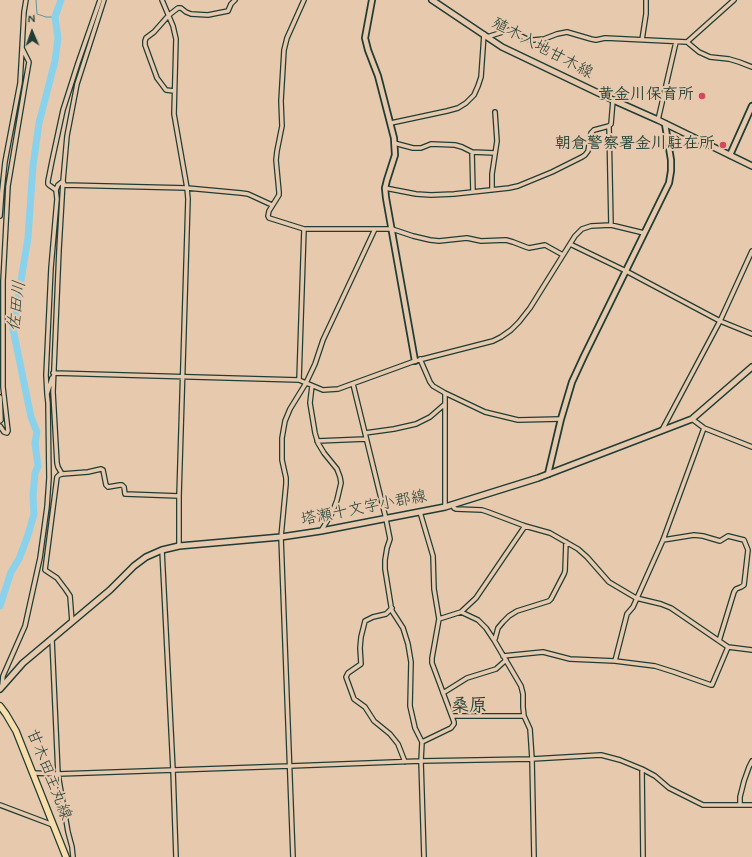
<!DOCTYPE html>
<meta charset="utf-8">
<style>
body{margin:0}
#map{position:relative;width:752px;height:857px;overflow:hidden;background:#e7c9ae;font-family:Mynerve,sans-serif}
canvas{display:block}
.north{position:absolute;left:12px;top:12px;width:40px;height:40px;-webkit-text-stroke:3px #e7c9ae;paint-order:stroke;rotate:358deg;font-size:11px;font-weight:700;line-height:16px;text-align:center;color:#1f3d34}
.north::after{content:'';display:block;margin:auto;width:14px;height:18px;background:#1f3d34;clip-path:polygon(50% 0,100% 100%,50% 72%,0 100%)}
</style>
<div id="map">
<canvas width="752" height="857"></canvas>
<div class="north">N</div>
</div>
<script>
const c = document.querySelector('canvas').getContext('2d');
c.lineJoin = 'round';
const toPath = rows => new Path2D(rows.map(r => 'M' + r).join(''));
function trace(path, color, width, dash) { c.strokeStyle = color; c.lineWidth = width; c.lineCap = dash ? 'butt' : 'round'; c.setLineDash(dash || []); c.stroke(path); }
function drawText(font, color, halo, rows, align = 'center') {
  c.font = font + ' Mynerve,"Klee One",sans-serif'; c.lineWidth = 4; c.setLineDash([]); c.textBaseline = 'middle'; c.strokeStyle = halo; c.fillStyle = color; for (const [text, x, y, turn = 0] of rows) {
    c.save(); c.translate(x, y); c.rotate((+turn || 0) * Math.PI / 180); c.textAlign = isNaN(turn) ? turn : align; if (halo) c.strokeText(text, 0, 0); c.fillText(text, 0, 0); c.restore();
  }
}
trace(toPath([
 [36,0,37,14,46,17,55,17]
]), '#5f96a2', 1);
trace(toPath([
 [0,606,11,572,19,559,28,535,34,514,33,496,35,473,38,466,35,443,37,432,31,417,13,329,28,238,33,166,39,123,55,61,58,38,55,17,61,0]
]), '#8ad2eb', 7);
const minor = toPath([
 [162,0,173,26,176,39,174,114,187,188,188,199,179,496,179,546],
 [304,0,287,38,284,50,281,101,282,126,277,151,276,160,279,192,279,195,269,211,268,216,269,218,304,229,392,229,413,236,430,240,439,241,467,238,481,241,506,240,513,242,526,247,529,248,545,245,563,255],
 [487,37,509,30,527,39,533,40,544,39,557,34,567,32,591,39,596,40,605,38,687,42,699,52,710,57,729,59,739,62,752,67],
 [642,40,646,14,646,0],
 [687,42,734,0],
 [174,91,166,90,157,78,145,45,145,41,146,38,154,32,169,15,178,8,181,8,186,12,191,14,208,15,228,11,231,4,235,0],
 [658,120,676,42],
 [391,123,447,111,458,108,466,103,474,95,478,86,481,77,484,34],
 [394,143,413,148,421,148,431,144,455,145,462,147,472,152,495,153],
 [472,152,473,192],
 [63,181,64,185,187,188,241,193,248,194,272,205],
 [385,188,416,194,431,195,454,194,509,188,518,186,552,172,582,157,585,155,588,151,591,133,594,130,609,126],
 [56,190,58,185,63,181],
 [492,190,492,174,497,141,495,112],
 [0,216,2,190,5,162,20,83,21,66,24,12,26,0],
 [611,225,609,126,611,124,613,100],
 [570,244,626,271,720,321,752,334],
 [420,359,430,382,433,386,445,393,485,412,518,420,561,419],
 [53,373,299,380,323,390,338,389,415,361,493,341,501,337,511,330,519,322,530,308,575,236,582,229,591,226,611,225,644,233],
 [299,380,304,229],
 [353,384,386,519,390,539,387,548,385,560,385,569,391,606,392,611,403,628,408,644,411,662,410,706,415,728,422,742,421,761,424,857],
 [312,386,311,394,310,403,315,433,318,443,324,453,337,469,340,477,341,483,337,500,332,513,321,531],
 [445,393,445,507],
 [47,394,46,375,51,268,57,199,56,190,49,185,48,184,48,181,52,161,63,110,78,63,100,0],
 [0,397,1,420,0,421],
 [692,419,704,428,752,447],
 [0,426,4,432,7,433,8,431,3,387,3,281,8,186,25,85,29,62,22,48],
 [662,430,720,321,752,251],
 [365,433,394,429,416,424,430,417,445,404],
 [317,441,366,439],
 [62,474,58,467,57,463,53,392,59,250,63,181,67,136,77,84,104,0],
 [453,504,454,508,456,509,482,510,488,512,525,526,550,533,578,549,587,557,609,582,636,598,661,604,671,608,728,647,752,650],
 [420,512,433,556,434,589,439,619,432,658,432,663,454,722,454,724,451,728,422,742],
 [663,540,694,535,703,536,720,541,728,536,744,540,748,550,744,585,741,587,736,589,734,592,719,641],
 [162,550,173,770,176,857],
 [392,608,386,614,373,617,365,621,361,637,360,648,361,664,348,673,346,677,354,699,365,707,374,721,390,734,398,744,405,762],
 [461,612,478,620,486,628,494,640,521,686,523,694,523,707,524,716,530,729,532,759,534,857],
 [439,619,461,612,476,598,525,526],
 [72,622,70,596,66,590,57,578,45,570,57,477,59,475,62,474,88,472,101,469,103,470,106,485,108,487,120,485,122,485,124,487,125,494,179,496],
 [52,639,58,774,68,832,72,847,73,857],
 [495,639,498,628,503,622,509,616,517,611,549,601,551,599,564,574,565,571,566,542],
 [503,656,543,652,570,659,615,661,655,666,674,672,711,685,712,685,728,647],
 [615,661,627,614,633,607,663,540,704,428],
 [2,686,3,676,25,626,40,558,47,507,49,478,48,403,47,394,52,378],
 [443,693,467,678,496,669,506,660],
 [452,716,524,716],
 [642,769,643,857],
 [33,773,58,774,290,766,421,761,532,759,601,755,620,760,642,769,655,776,669,788,703,805,752,805],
 [0,805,53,825],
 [740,805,740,797,744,781,749,767,752,761],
 [293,857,281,537,286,484,286,478,282,460,282,438,285,421,290,409,306,383,315,364,323,340,375,229]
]);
const tertiary = toPath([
 [372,0,365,38,368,50,378,76,394,138,395,155,387,180,385,188,386,198,415,361],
 [730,155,752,106],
 [548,474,561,419,572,382,584,356,669,183,671,171,671,160,665,124]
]);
const secondary = toPath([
 [432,0,502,47,613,100,658,120,752,166],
 [0,689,23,663,110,590,134,566,146,557,162,550,179,546,281,537,321,531,445,507,538,478,692,419,752,367]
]);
const primary = toPath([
 [0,706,6,714,16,731,66,857]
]);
trace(minor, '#1f3d34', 6);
trace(tertiary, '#1f3d34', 8);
trace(secondary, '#1f3d34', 8);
trace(primary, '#1f3d34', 8);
trace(minor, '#e7c9ae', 3.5);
trace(tertiary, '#e7c9ae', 4.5);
trace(secondary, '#e7c9ae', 5);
trace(primary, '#f9deab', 5.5);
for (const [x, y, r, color] of [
 [702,96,4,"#d1495b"],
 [723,145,4,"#d1495b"]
]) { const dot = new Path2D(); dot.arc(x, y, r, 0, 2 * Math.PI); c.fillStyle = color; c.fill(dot); trace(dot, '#e7c9ae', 1.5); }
drawText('16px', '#1f3d34', '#e7c9ae', [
 ["殖木入地甘木線",542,49,28],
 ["塔瀬十文字小郡線",364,509,-11],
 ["甘木田主丸線",48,775,68]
]);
drawText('bold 16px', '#1f3d34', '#e7c9ae', [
 ["黄金川保育所",694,96],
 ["朝倉警察署金川駐在所",715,145]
], 'right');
drawText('italic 17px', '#24443d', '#e7c9ae', [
 ["佐田川",18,306,-83]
]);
drawText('bold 18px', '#1f3d34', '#e7c9ae', [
 ["桑原",469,707]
]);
</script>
